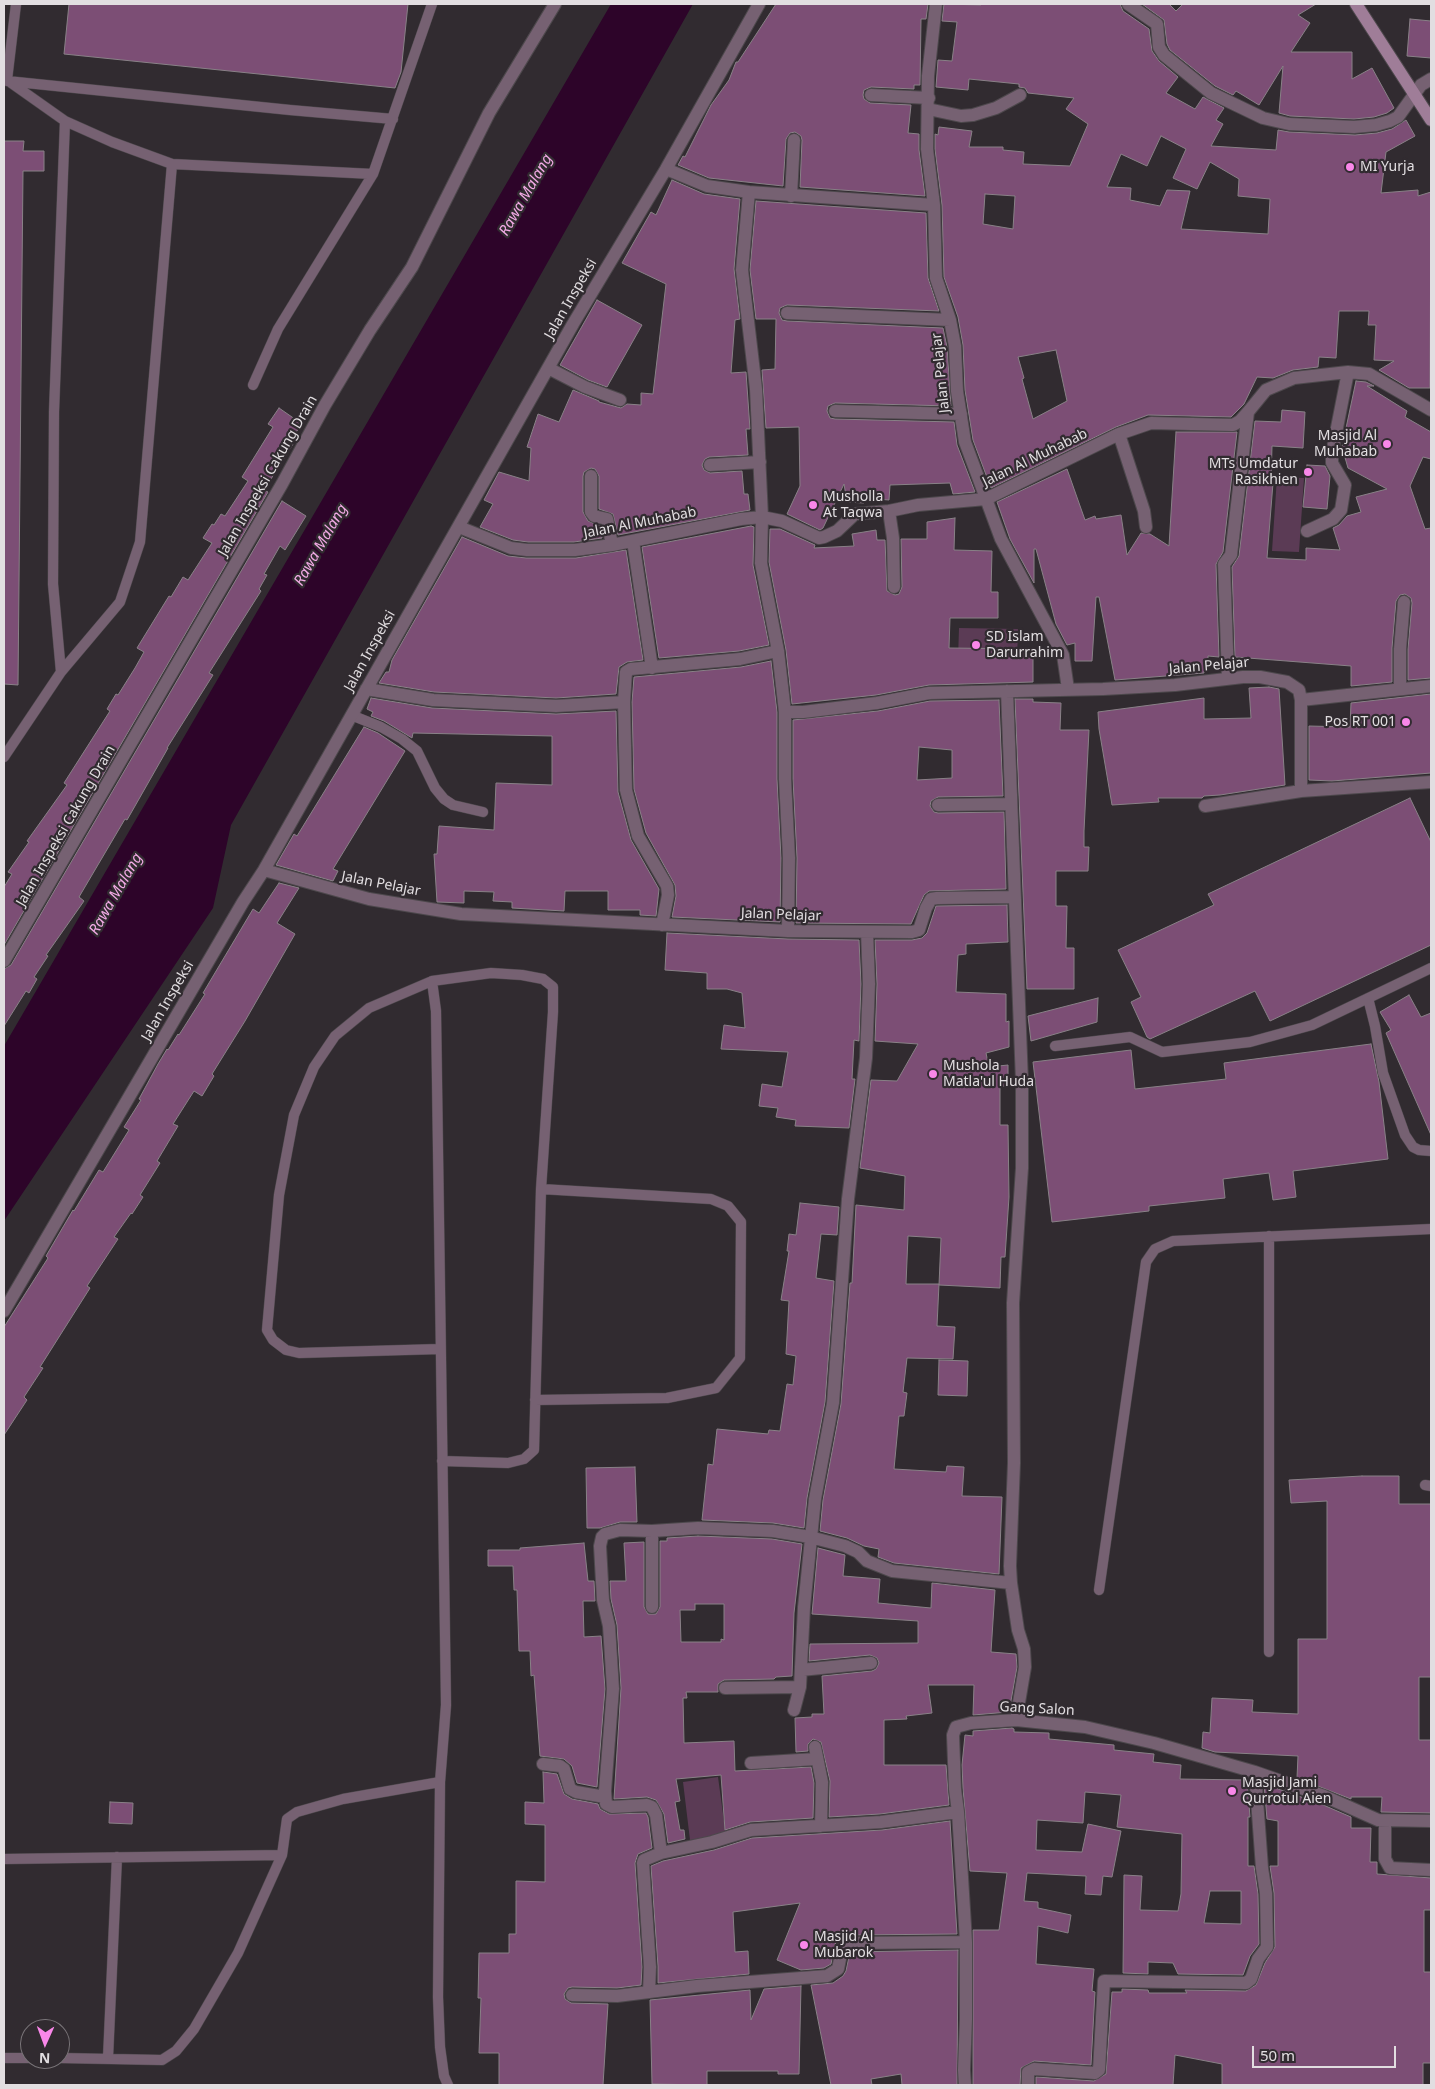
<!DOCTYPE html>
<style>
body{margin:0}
#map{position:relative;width:1435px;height:2089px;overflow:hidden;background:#312b30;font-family:"Noto Sans",sans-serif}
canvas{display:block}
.frame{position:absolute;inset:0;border:5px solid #e2dee1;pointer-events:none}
.north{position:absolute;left:20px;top:2019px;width:50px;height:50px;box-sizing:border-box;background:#312b30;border:1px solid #787377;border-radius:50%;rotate:182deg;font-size:14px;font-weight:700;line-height:20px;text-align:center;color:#e2dee1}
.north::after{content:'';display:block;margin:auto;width:18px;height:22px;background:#f987e9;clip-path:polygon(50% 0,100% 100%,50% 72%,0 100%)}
.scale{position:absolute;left:1252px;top:2046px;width:144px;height:22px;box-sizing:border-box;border:2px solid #e2dee1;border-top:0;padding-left:6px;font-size:15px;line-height:18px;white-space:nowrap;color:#e2dee1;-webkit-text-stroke:4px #312b30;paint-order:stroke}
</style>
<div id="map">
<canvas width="1435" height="2089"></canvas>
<div class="frame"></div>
<div class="north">N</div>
<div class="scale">50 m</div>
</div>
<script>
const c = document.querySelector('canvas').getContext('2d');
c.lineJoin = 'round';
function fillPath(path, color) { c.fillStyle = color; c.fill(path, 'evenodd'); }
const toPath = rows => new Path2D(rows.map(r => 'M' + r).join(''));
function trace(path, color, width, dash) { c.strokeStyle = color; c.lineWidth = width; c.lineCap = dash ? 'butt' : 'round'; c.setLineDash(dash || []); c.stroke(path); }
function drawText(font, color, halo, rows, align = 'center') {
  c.font = font + ' "Noto Sans",sans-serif'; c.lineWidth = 4.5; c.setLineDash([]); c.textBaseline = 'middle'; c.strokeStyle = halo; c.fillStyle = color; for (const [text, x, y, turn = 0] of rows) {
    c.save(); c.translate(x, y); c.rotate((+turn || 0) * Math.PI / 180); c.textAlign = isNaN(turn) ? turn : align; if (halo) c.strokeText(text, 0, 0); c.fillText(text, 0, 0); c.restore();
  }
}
fillPath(toPath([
 [1277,477,1304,478,1299,552,1272,551],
 [959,628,1018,629,1017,660,958,659],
 [718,1777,726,1836,690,1840,683,1782]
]), '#5b3b55');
fillPath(toPath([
 [611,4,693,4,231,825,213,908,4,1221,4,1046]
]), '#2d0429');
const building = toPath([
 [69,4,408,4,401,72,395,88,64,54,69,4],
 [776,4,928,4,926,19,921,19,920,85,914,85,914,89,871,87,864,90,863,95,864,99,870,103,911,105,908,133,919,134,919,150,925,196,800,187,802,140,801,136,795,132,790,133,786,139,783,186,709,178,678,165,683,156,685,157,711,105,729,80,736,62,738,62,776,4],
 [944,4,981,5,982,4,1120,4,1123,11,1149,29,1152,51,1159,61,1178,77,1166,93,1195,109,1203,97,1224,108,1216,120,1223,124,1211,146,1276,150,1278,130,1289,132,1355,135,1377,133,1392,129,1406,120,1415,136,1386,152,1381,193,1418,190,1418,196,1431,192,1430,388,1409,388,1379,370,1394,361,1374,360,1376,325,1368,325,1369,311,1339,311,1336,358,1319,357,1318,367,1293,370,1273,378,1257,377,1244,404,1231,417,1148,415,1116,427,991,488,973,440,965,390,963,345,958,317,944,277,942,205,935,149,935,134,938,135,939,127,972,131,969,147,1003,147,1003,150,1024,152,1023,164,1070,166,1088,124,1066,109,1074,98,1028,93,1025,88,1019,87,1019,84,969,79,968,90,936,87,938,60,952,61,957,22,942,21,944,4],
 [1161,136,1186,149,1173,178,1197,189,1210,162,1239,179,1238,196,1270,199,1268,234,1181,229,1190,191,1167,190,1160,206,1130,200,1131,188,1107,187,1121,154,1147,166,1161,136],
 [985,194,1015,196,1013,229,983,224,985,194],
 [1056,350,1067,401,1033,419,1022,379,1024,378,1018,357,1056,350],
 [1142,4,1169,4,1176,11,1183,4,1316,4,1298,15,1310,23,1291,52,1352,52,1352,79,1372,68,1394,108,1387,113,1374,117,1354,119,1290,116,1279,113,1283,66,1259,105,1236,91,1233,95,1215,86,1170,50,1167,44,1164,20,1142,4],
 [1410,19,1431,21,1431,58,1407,56,1410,19],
 [4,141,24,141,23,151,44,151,44,171,23,171,18,685,4,684,4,141],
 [672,180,704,194,740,199,734,269,740,319,735,320,731,373,746,372,750,429,746,429,748,455,709,457,705,459,702,465,704,470,710,473,742,471,744,494,748,494,750,510,618,535,613,514,599,509,599,476,595,469,591,468,584,472,583,476,583,512,588,521,600,526,602,538,574,542,528,542,513,540,480,527,493,504,484,500,499,472,529,481,531,448,527,447,538,414,559,422,573,390,599,401,599,402,621,408,627,404,641,405,641,393,653,394,666,284,622,263,651,212,656,215,672,180],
 [756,201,926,213,928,278,939,311,787,305,780,308,779,313,782,320,787,321,943,328,947,347,951,406,835,403,828,406,827,411,830,418,835,419,954,422,957,445,975,492,953,494,950,483,890,485,889,500,864,498,864,503,847,502,844,484,823,528,820,530,787,514,800,486,799,427,766,428,762,370,775,369,776,319,756,319,750,270,756,201],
 [597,300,642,325,607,387,588,380,560,365,597,300],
 [1356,381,1366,382,1374,386,1367,386,1407,411,1405,417,1431,432,1431,459,1423,457,1410,486,1425,529,1431,528,1431,678,1408,680,1408,649,1412,603,1411,598,1405,594,1400,595,1396,601,1392,648,1392,682,1351,686,1351,666,1235,657,1232,567,1239,556,1255,421,1281,422,1282,410,1305,412,1303,448,1272,446,1271,483,1273,483,1267,558,1306,560,1306,548,1340,550,1333,528,1339,525,1347,516,1361,512,1356,497,1387,489,1348,468,1342,447,1356,381],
 [279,408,302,424,289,442,293,444,264,490,268,492,4,945,4,887,12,874,8,872,29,842,27,841,67,785,64,783,110,711,107,709,116,694,118,695,135,668,144,652,137,648,169,596,171,597,183,577,188,580,212,543,203,538,212,524,214,525,221,514,225,516,248,481,242,477,273,427,268,424,279,408],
 [1176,432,1237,432,1223,552,1216,564,1219,657,1208,656,1208,671,1204,671,1204,673,1115,680,1099,597,1096,597,1092,661,1075,661,1075,643,1067,645,1056,624,1036,549,1034,549,1034,583,1010,539,997,502,1067,469,1085,520,1095,516,1096,519,1121,515,1127,555,1141,533,1150,534,1169,546,1176,432],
 [1307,465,1325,466,1330,476,1327,509,1303,507,1307,465],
 [282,501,306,516,285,550,280,546,264,574,267,575,259,589,261,591,209,673,213,675,167,748,168,748,135,806,127,820,125,819,79,897,84,901,46,955,48,956,34,977,37,979,29,993,26,991,4,1026,4,969,11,965,282,501],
 [955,518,954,550,992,551,991,592,998,592,998,618,950,618,949,648,1033,649,1033,682,929,685,876,695,792,704,786,650,769,562,770,529,780,529,815,545,814,548,854,546,852,534,876,530,877,540,885,540,887,591,895,595,899,594,902,587,901,539,927,539,927,522,955,518],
 [751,526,754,527,753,565,769,645,739,651,659,658,642,547,751,526],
 [462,537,508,556,526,558,576,558,626,550,643,660,627,662,619,667,616,694,556,698,434,692,379,683,386,672,389,672,392,660,462,537],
 [771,661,777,712,777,779,781,858,780,922,672,917,676,896,675,885,646,833,634,789,632,702,634,677,741,667,771,661],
 [1269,687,1279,689,1285,785,1220,795,1204,796,1202,798,1158,798,1159,802,1112,805,1099,729,1098,712,1204,698,1204,719,1251,718,1249,688,1269,687],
 [1431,694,1431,773,1332,781,1309,780,1309,726,1350,727,1351,703,1431,694],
 [371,698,432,708,556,714,616,711,618,792,631,840,659,889,656,916,640,915,640,910,608,910,608,891,565,891,564,911,512,908,512,902,493,901,494,892,464,891,464,903,437,902,434,854,437,854,439,826,494,830,496,783,552,785,552,736,413,733,412,738,384,721,371,716,373,712,367,709,371,698],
 [1015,699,1033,699,1033,702,1061,703,1060,730,1089,730,1084,831,1084,847,1089,847,1088,871,1056,871,1056,906,1067,906,1066,948,1074,948,1074,989,1027,989,1015,699],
 [999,700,1003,796,938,797,931,801,930,806,934,812,938,813,1004,812,1006,889,929,891,924,895,911,924,796,923,797,858,793,779,793,720,878,711,930,701,999,700],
 [919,747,952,750,952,778,917,780,919,747],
 [364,727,378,733,405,751,333,869,338,871,333,881,276,865,294,834,297,836,364,727],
 [1410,798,1431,842,1431,945,1270,1021,1255,991,1150,1039,1147,1037,1131,1002,1141,997,1118,950,1214,905,1208,894,1410,798],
 [279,883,299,888,277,923,295,934,245,1021,212,1074,214,1076,202,1096,194,1091,173,1124,178,1126,157,1161,160,1163,140,1195,143,1197,132,1214,131,1213,114,1237,118,1239,87,1286,90,1288,40,1367,43,1368,24,1397,27,1400,4,1435,4,1327,48,1258,46,1256,73,1210,74,1211,99,1170,103,1172,129,1130,124,1127,141,1100,139,1099,158,1064,167,1049,168,1050,178,1034,179,1035,205,994,203,993,253,909,259,913,279,883],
 [1007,905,1008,942,966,944,966,954,958,955,956,992,1006,994,1006,1022,1009,1021,1009,1047,986,1053,989,1067,1008,1065,1008,1086,1000,1086,1000,1125,1008,1125,1009,1197,1005,1257,1001,1257,1000,1288,939,1285,941,1238,908,1236,906,1284,939,1284,937,1326,955,1327,953,1359,907,1358,903,1392,907,1393,904,1416,899,1416,894,1469,946,1472,947,1466,964,1467,962,1496,1002,1497,999,1574,894,1563,878,1557,879,1549,864,1546,847,1538,820,1531,823,1500,841,1404,850,1283,852,1283,856,1205,904,1210,905,1176,860,1168,871,1080,897,1081,918,1044,875,1041,877,984,875,940,912,940,922,938,927,933,936,906,1007,905],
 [667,933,788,939,859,940,861,984,859,1041,854,1040,852,1079,855,1079,849,1128,795,1126,796,1120,776,1117,778,1108,759,1106,762,1084,782,1087,788,1052,721,1049,724,1025,745,1028,742,993,727,989,707,989,707,973,665,970,667,933],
 [1409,995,1421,1017,1431,1013,1431,1135,1386,1033,1391,1030,1380,1012,1409,995],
 [1098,998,1097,1022,1031,1041,1028,1016,1098,998],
 [1371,1044,1379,1082,1388,1159,1293,1171,1296,1197,1273,1200,1269,1173,1223,1179,1225,1198,1149,1206,1149,1211,1052,1222,1033,1062,1131,1050,1135,1089,1226,1079,1224,1063,1371,1044],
 [800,1203,839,1207,837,1235,821,1234,816,1278,834,1281,825,1402,807,1498,804,1528,773,1523,702,1520,708,1464,713,1465,717,1429,768,1434,769,1430,780,1431,787,1384,793,1385,796,1356,786,1354,789,1301,781,1300,789,1251,787,1251,789,1234,796,1235,800,1203],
 [939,1360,968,1361,967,1396,938,1395,939,1360],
 [635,1467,637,1522,620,1522,600,1528,587,1528,586,1468,635,1467],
 [1362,1476,1399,1476,1399,1504,1431,1504,1431,1677,1419,1677,1419,1740,1431,1740,1431,1813,1381,1812,1382,1797,1351,1797,1351,1799,1297,1778,1298,1756,1215,1752,1202,1748,1203,1732,1210,1733,1212,1698,1253,1700,1252,1712,1298,1714,1298,1639,1327,1639,1327,1501,1291,1503,1289,1480,1362,1476],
 [698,1536,772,1539,802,1544,794,1613,792,1676,776,1677,774,1679,724,1680,718,1684,718,1692,686,1692,687,1698,683,1698,684,1743,734,1741,735,1771,811,1767,814,1783,813,1818,750,1822,725,1830,721,1775,676,1779,680,1801,675,1802,680,1830,684,1830,685,1839,668,1843,664,1814,656,1800,647,1797,614,1799,621,1688,617,1625,611,1599,610,1581,626,1581,624,1543,644,1542,644,1607,648,1614,656,1614,660,1607,660,1541,667,1541,667,1538,698,1536],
 [695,1604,724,1604,724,1640,721,1639,721,1642,681,1642,680,1610,695,1610,695,1604],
 [584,1543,588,1581,594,1581,595,1601,583,1601,584,1637,601,1636,605,1689,597,1787,577,1783,572,1766,564,1759,540,1756,534,1675,531,1676,530,1651,519,1651,517,1590,514,1590,513,1566,488,1566,488,1550,520,1550,520,1548,584,1543],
 [818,1548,845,1555,843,1576,880,1579,878,1603,931,1608,932,1583,995,1590,991,1652,1016,1654,1017,1667,1009,1712,973,1715,974,1685,928,1685,932,1713,906,1716,907,1719,884,1720,884,1765,946,1765,949,1805,880,1814,829,1817,830,1781,821,1742,813,1739,808,1744,808,1751,796,1752,795,1718,812,1717,812,1714,824,1714,822,1676,872,1671,876,1669,879,1663,877,1658,870,1655,809,1661,810,1644,918,1643,918,1621,812,1614,818,1548],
 [1012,1728,1014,1729,1014,1732,1049,1733,1049,1739,1114,1745,1114,1750,1154,1754,1153,1762,1181,1765,1180,1779,1247,1780,1250,1817,1248,1817,1248,1866,1254,1866,1258,1894,1259,1944,1250,1956,1243,1975,1178,1974,1173,1963,1148,1962,1148,1974,1123,1973,1124,1875,1142,1876,1140,1910,1178,1911,1181,1894,1182,1834,1117,1827,1121,1795,1085,1792,1083,1823,1037,1820,1036,1850,1082,1852,1088,1824,1121,1831,1112,1877,1103,1876,1101,1895,1085,1894,1086,1876,1027,1873,1024,1901,1038,1902,1038,1908,1071,1915,1068,1933,1038,1926,1036,1964,1094,1969,1092,1991,1095,1992,1091,2065,1034,2061,1021,2068,1020,2085,973,2085,973,1930,999,1930,1007,1873,970,1871,963,1788,962,1765,965,1735,973,1736,973,1731,1012,1728],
 [1210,1891,1241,1891,1241,1924,1204,1923,1210,1891],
 [543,1772,557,1774,564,1794,572,1799,598,1804,600,1809,609,1814,646,1813,648,1817,652,1848,638,1854,635,1863,642,1967,641,1985,617,1988,572,1987,568,1988,564,1994,565,1999,571,2003,608,2004,603,2085,499,2085,499,2053,479,2053,481,1998,478,1998,479,1953,509,1953,509,1934,516,1934,516,1881,545,1882,545,1825,525,1824,525,1802,544,1803,543,1772],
 [1264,1784,1321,1804,1351,1817,1351,1828,1371,1828,1370,1862,1377,1862,1377,1874,1431,1878,1431,1910,1424,1910,1424,1972,1431,1972,1431,2063,1423,2063,1423,2085,1222,2085,1222,2064,1175,2055,1173,2085,1036,2085,1036,2077,1094,2081,1106,2074,1112,1992,1122,1992,1122,1989,1148,1990,1149,1993,1187,1993,1185,1990,1246,1991,1256,1985,1265,1963,1275,1947,1274,1893,1270,1866,1278,1866,1278,1821,1267,1819,1264,1784],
 [110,1802,133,1803,132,1824,109,1823,110,1802],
 [950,1821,957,1934,854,1935,843,1937,835,1944,831,1964,824,1968,801,1970,777,1960,800,1903,733,1912,735,1952,748,1951,749,1974,658,1983,658,1966,651,1866,663,1861,714,1850,752,1838,882,1830,950,1821],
 [958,1950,957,2085,902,2085,901,2074,871,2079,872,2085,831,2085,811,1985,833,1983,843,1976,846,1971,850,1952,958,1950],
 [801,1986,799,2074,778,2074,778,2071,707,2071,707,2085,652,2084,650,2000,750,1990,751,2020,764,1989,801,1986]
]);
fillPath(building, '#7c4e75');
trace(building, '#898187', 1);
const lane = toPath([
 [16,4,7,80,65,121,112,142,172,164,373,174],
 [7,81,290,110,393,119],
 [253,385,278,329,373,174,432,4],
 [61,672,53,584,54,412,65,121],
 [351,715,381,727,402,739,417,751,435,788,444,799,453,805,483,812],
 [4,757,61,672,120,602,140,542,172,164],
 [432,981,436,1011,446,1705,440,1782,438,1997,440,2047,444,2076,448,2085],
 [1368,998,1375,1026,1383,1073,1405,1135,1413,1147,1419,1150,1431,1151],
 [1055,1046,1130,1037,1162,1052,1250,1042,1312,1025,1431,968],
 [440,1349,299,1353,286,1350,273,1340,267,1330,279,1195,294,1115,314,1067,335,1036,369,1008,432,981,491,973,522,975,543,979,553,987,553,1012,541,1189,534,1450,524,1459,508,1463,442,1461],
 [535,1400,667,1398,716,1388,740,1358,741,1222,728,1206,711,1199,541,1189],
 [1425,1485,1431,1486],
 [1099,1590,1146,1262,1155,1249,1173,1241,1431,1229],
 [1269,1652,1269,1236],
 [4,1859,282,1855],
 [4,2058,30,2058],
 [60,2058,162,2060,176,2051,194,2029,238,1953,282,1855,287,1819,297,1812,343,1799,440,1782],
 [108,2058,117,1857]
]);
const street = toPath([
 [936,4,928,76,927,149,934,205,936,278,950,320,955,346,957,391,965,442,1001,539,1063,655,1068,689],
 [1128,4,1157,24,1159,47,1164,55,1211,93,1263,118,1289,124,1354,127,1376,125,1390,121,1398,117,1421,85,1431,79],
 [871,95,929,98],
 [928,109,961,116,973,115,996,108,1020,95],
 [666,169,707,186,749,192,934,205],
 [749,192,742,270,756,389,762,517,761,563,778,651,785,712,785,779,789,858,788,931],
 [791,196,794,140],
 [787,313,950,320],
 [548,368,585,387,620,400],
 [835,411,961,414],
 [1119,434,1144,511,1146,527],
 [710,465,760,462],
 [591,476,591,512,594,516,607,519,612,545],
 [889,511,893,538,894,587],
 [459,527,511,548,527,550,575,550,612,545,741,519,762,517,782,521,819,538,824,537,837,531,855,514,889,511,918,505,986,499,1119,434,1151,423,1233,425,1240,421,1248,412,1266,390,1294,378,1348,372,1369,374,1431,410],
 [1307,531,1333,519,1341,510,1345,485,1332,463,1332,453,1348,372],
 [633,541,652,668],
 [1228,678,1224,564,1231,555,1248,412],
 [366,689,433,700,556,706,624,702,626,672,631,669,740,659,778,651],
 [1400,689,1400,649,1404,602],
 [1007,691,1022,1082,1022,1168,1013,1303,1014,1463,1010,1566,1011,1583,1018,1630,1024,1649,1025,1667,1016,1720],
 [1301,700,1431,686],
 [624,702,626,790,638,836,667,886,668,895,662,925],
 [785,712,803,712,877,703,929,693,1103,689,1175,685,1243,677,1260,677,1287,682,1299,690,1301,700,1301,791,1431,782],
 [938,805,1011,804],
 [1205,806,1301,791],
 [264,870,369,899,461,914,788,931,912,932,919,930,926,908,931,899,937,898,1015,897],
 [4,961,282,484,325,405,370,330,412,267,489,113,555,4],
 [4,1311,243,902,264,870,573,324,666,169,759,4],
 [652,1607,652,1531],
 [801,1670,871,1663],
 [725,1688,800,1687],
 [794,1710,800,1687,804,1607,815,1499,833,1403,848,1199,866,1058,869,984,867,932],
 [815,1747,822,1782,821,1826],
 [751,1763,816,1759],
 [543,1764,560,1766,564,1769,570,1789,576,1792,605,1797],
 [958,1812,881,1822,751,1830,712,1842,661,1853,656,1815,652,1807,647,1805,612,1807,606,1804,605,1791,613,1689,609,1626,603,1600,600,1546,602,1537,605,1534,620,1530,652,1531,698,1528,773,1531,810,1537,845,1546,858,1552,867,1561,892,1571,1011,1583],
 [1385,1821,1385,1859,1390,1868,1431,1870],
 [649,1992,650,1967,643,1863,644,1860,661,1853],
 [572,1995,617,1996,697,1986,827,1976,838,1969,842,1949,845,1945,854,1943,966,1942],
 [965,2085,964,2070,966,2019,966,1942,958,1812,955,1789,953,1735,956,1727,971,1723,1016,1720,1085,1727,1154,1743,1255,1772,1324,1796,1378,1820,1431,1821],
 [1028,2085,1028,2072,1034,2069,1095,2073,1099,2070,1104,1981,1246,1983,1251,1979,1258,1959,1267,1947,1267,1942,1266,1893,1262,1868,1255,1772]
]);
const secondary = toPath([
 [1356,4,1431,120]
]);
trace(lane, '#4d484c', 11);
trace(street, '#4d484c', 14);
trace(secondary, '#4d484c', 14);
trace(lane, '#766172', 10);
trace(street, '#766172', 12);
trace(secondary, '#9f7d98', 12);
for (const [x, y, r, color] of [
 [1350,167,5,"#f987e9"],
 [1387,444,5,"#f987e9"],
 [1308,472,5,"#f987e9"],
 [813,505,5,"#f987e9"],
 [976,645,5,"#f987e9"],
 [1406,722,5,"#f987e9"],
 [933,1074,5,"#f987e9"],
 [1232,1791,5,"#f987e9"],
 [804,1945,5,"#f987e9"]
]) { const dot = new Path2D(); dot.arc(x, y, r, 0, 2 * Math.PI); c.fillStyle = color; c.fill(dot); trace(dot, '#312b30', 2); }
drawText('14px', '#e2dee1', '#312b30', [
 ["MI Yurja",1360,167],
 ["Masjid Al",1377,436,"right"],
 ["Muhabab",1377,452,"right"],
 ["MTs Umdatur",1298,464,"right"],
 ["Rasikhien",1298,480,"right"],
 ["Musholla",823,497],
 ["At Taqwa",823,513],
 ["SD Islam",986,637],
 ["Darurrahim",986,653],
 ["Pos RT 001",1396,722,"right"],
 ["Mushola",943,1066],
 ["Matla'ul Huda",943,1082],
 ["Masjid Jami",1242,1783],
 ["Qurrotul Aien",1242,1799],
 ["Masjid Al",814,1937],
 ["Mubarok",814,1953]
], 'left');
drawText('14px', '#e2dee1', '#312b30', [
 ["Jalan Inspeksi",571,299,-60],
 ["Jalan Pelajar",941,373,-96],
 ["Jalan Al Muhabab",1035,458,-26],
 ["Jalan Inspeksi Cakung Drain",268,476,-60],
 ["Jalan Al Muhabab",640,523,-11],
 ["Jalan Inspeksi",370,651,-61],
 ["Jalan Pelajar",1209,666,-5],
 ["Jalan Inspeksi Cakung Drain",66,826,-60],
 ["Jalan Pelajar",381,884,11],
 ["Jalan Pelajar",781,915,2],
 ["Jalan Inspeksi",168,1001,-60],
 ["Gang Salon",1037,1709,3]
]);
drawText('italic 15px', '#f2aae5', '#312b30', [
 ["Rawa Malang",526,195,-60],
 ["Rawa Malang",321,545,-60],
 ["Rawa Malang",116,894,-60]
]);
</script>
